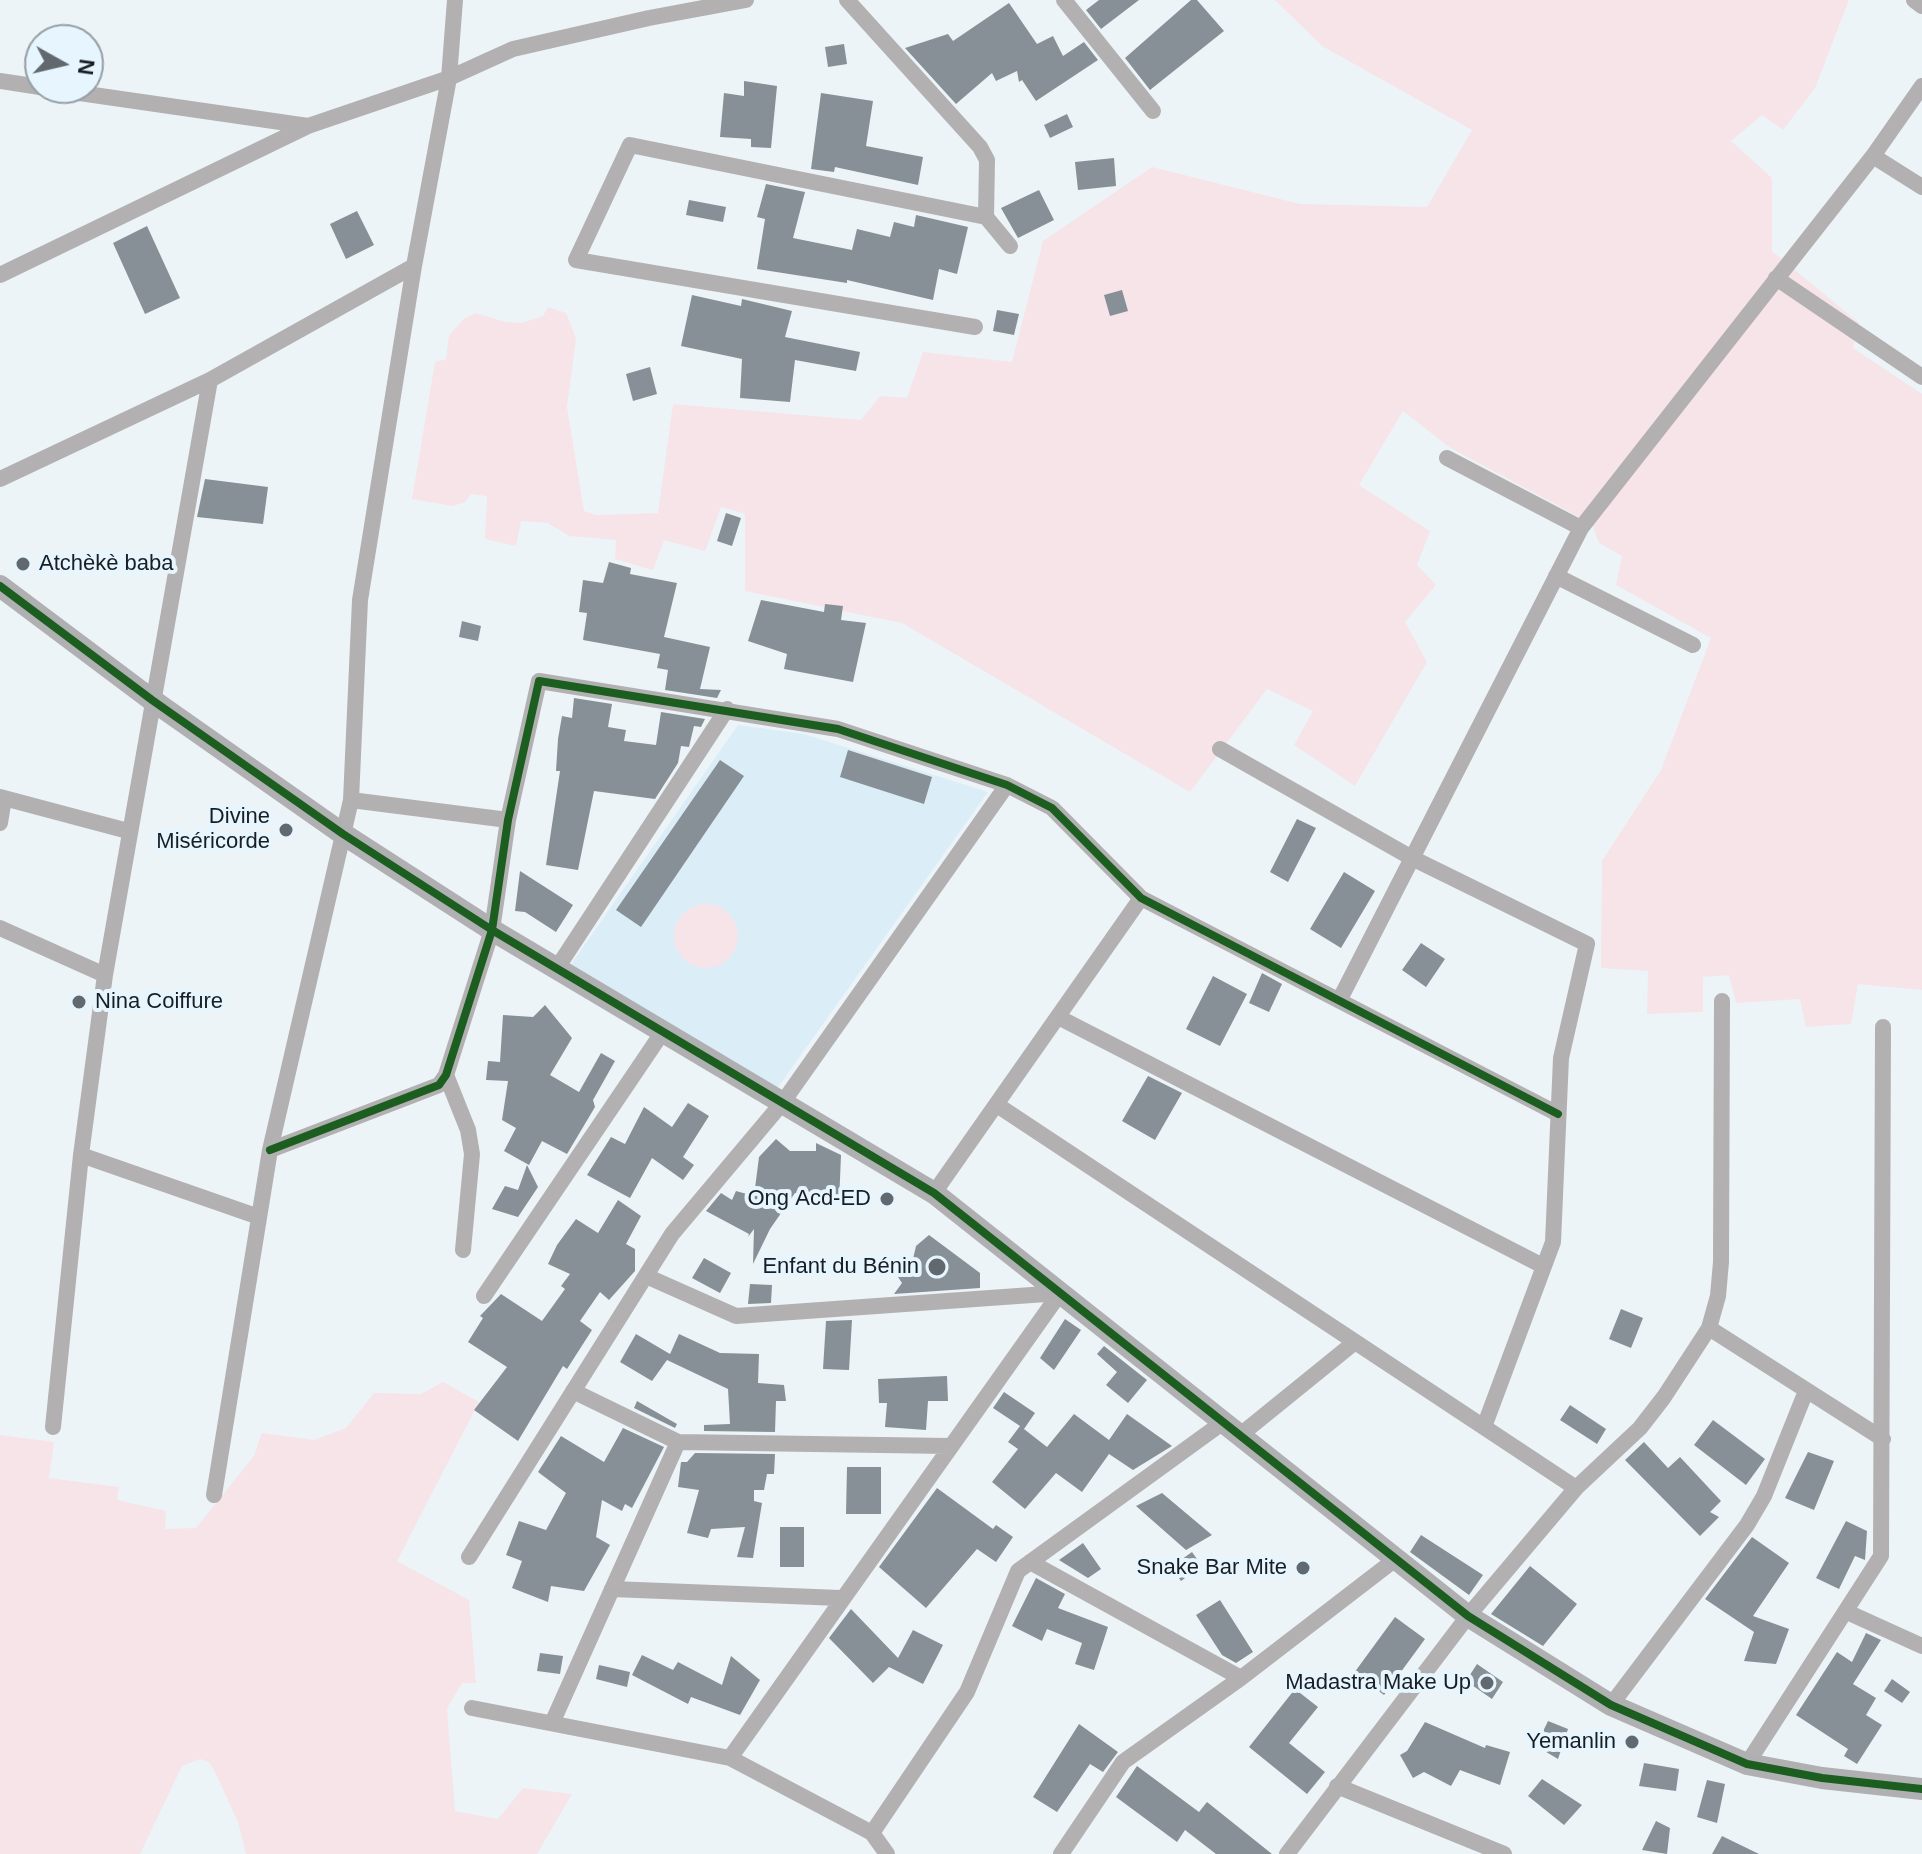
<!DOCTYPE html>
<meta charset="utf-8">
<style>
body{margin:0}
#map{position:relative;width:1922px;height:1854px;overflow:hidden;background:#ecf4f8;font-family:Arial,sans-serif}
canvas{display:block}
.north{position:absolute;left:24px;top:24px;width:80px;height:80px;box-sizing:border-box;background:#e6f5fe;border:2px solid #949fa6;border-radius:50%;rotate:98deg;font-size:22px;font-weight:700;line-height:32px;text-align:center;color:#181e23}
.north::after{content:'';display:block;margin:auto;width:28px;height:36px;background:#62696e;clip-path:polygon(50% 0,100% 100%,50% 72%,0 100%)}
</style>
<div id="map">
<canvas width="1922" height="1854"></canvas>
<div class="north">N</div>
</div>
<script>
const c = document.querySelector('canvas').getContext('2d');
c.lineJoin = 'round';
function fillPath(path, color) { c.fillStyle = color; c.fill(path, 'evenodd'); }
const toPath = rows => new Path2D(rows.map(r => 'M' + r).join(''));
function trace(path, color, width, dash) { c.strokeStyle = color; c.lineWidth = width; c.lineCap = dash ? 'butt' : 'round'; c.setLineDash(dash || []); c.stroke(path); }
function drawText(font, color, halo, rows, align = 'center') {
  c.font = font + ' Arial,sans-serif'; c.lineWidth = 8; c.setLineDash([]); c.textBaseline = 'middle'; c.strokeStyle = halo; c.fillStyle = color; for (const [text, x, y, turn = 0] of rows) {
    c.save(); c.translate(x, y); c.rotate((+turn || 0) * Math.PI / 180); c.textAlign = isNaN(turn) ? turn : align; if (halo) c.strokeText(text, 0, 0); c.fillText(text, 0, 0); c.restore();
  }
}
fillPath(toPath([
 [738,725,804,734,988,792,771,1097,565,973]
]), '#dbedf7');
fillPath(toPath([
 [1275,0,1849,0,1815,88,1783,130,1762,115,1731,141,1772,178,1772,251,1859,323,1853,348,1922,394,1922,990,1858,984,1851,1024,1806,1027,1800,999,1736,1003,1729,975,1703,977,1703,1012,1647,1014,1648,971,1601,968,1602,861,1661,770,1711,638,1616,585,1622,556,1599,543,1592,524,1449,447,1403,411,1359,485,1430,531,1417,565,1436,585,1405,622,1427,662,1355,786,1294,745,1313,711,1267,689,1190,792,902,623,745,591,745,514,721,507,705,551,664,540,653,570,615,559,616,540,569,536,548,523,521,521,516,546,485,539,487,496,471,494,465,502,453,506,412,499,435,362,446,359,449,335,465,318,476,313,505,322,522,323,543,316,548,307,566,313,576,338,567,407,584,511,596,515,658,513,673,404,861,420,880,396,907,398,923,352,1012,362,1043,241,1152,167,1300,204,1427,207,1472,130,1322,46],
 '674 936a32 32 0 1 1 64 0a32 32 0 1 1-64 0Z',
 [443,1382,479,1402,397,1561,469,1600,476,1683,462,1683,447,1708,455,1811,498,1819,523,1788,572,1794,537,1854,246,1854,238,1822,214,1770,209,1762,200,1759,182,1766,140,1854,0,1854,0,1435,54,1442,49,1478,119,1487,117,1500,166,1511,165,1529,196,1528,254,1456,262,1433,314,1440,346,1428,374,1393,421,1394]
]), '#f6e4e9');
fillPath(toPath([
 [1099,0,1139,0,1101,29,1086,10],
 [1191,0,1197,0,1224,31,1150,90,1125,58],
 [1009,3,1037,44,1053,36,1063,56,1084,42,1098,60,1036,101,1022,80,1019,82,1017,71,996,81,992,73,956,104,905,48,948,34,953,41],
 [844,44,847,64,828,67,825,47],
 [744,81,777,86,771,148,751,147,751,139,720,137,724,93,744,96],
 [821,93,873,101,866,146,923,157,918,185,835,167,834,172,811,169],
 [1067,114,1073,127,1050,138,1044,125],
 [1114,158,1116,186,1078,190,1075,162],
 [766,184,805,192,793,238,852,250,857,229,890,237,894,222,914,227,916,215,968,227,957,274,939,269,933,300,847,280,847,283,757,269,765,219,757,217],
 [1039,190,1054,220,1018,238,1001,208],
 [689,200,726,207,723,222,686,215],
 [357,211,374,245,346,259,330,224],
 [147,226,180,298,145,314,113,243],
 [1122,290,1128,311,1110,316,1104,295],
 [692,295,741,306,742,299,792,311,785,337,860,352,856,371,795,360,790,402,740,398,742,359,681,346],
 [997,310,1019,314,1014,335,993,331],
 [650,367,657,394,633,401,626,374],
 [205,479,268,487,263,524,197,517],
 [726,513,741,518,732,546,717,541],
 [609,562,631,568,630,574,677,583,664,637,710,647,700,689,721,690,717,698,665,690,668,670,657,668,660,654,583,640,587,613,579,612,583,580,603,583],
 [761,600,824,612,825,604,843,606,841,620,866,623,853,682,784,669,787,654,748,641],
 [462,621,481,626,478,641,459,637],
 [574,698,612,704,608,727,626,730,624,741,656,745,661,712,705,719,701,727,694,726,689,747,681,746,678,763,655,799,594,791,578,870,546,865,560,771,556,771,558,739,562,716,572,718],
 [848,750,932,777,924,804,840,777],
 [720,760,744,776,641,927,616,910],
 [1297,819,1316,828,1288,882,1270,872],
 [520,871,573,905,556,932,525,912,515,911],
 [1344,872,1375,891,1341,948,1310,929],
 [1421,943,1445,959,1426,987,1402,970],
 [1262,973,1282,984,1269,1012,1249,1003],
 [1213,976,1247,994,1220,1046,1186,1029],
 [545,1005,572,1038,550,1075,579,1092,601,1053,615,1061,593,1100,595,1107,567,1154,542,1141,529,1165,504,1151,516,1128,502,1120,508,1081,486,1080,488,1061,500,1062,503,1015,533,1017],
 [1148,1076,1182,1093,1155,1140,1122,1121],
 [688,1103,709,1116,683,1157,694,1165,683,1180,652,1158,630,1198,587,1175,611,1137,625,1144,644,1107,672,1127],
 [776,1139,790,1151,816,1151,816,1143,841,1155,839,1203,817,1203,816,1196,795,1193,770,1229,753,1264,754,1229,748,1237,749,1234,706,1211,721,1193,732,1200,736,1191,754,1196,759,1157],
 [527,1165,538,1187,518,1217,492,1209,505,1186,518,1190],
 [618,1200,641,1216,626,1244,635,1249,635,1271,609,1300,600,1292,580,1321,592,1330,567,1369,563,1366,518,1441,474,1410,507,1367,468,1342,483,1318,480,1316,501,1294,542,1321,565,1289,561,1286,570,1274,548,1264,557,1245,576,1219,598,1233],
 [929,1235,980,1273,980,1288,894,1294,902,1283,898,1277,902,1261,913,1259,916,1246],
 [704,1258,731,1273,720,1293,692,1278],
 [750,1284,772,1285,771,1303,748,1304],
 [1621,1309,1643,1318,1631,1348,1609,1339],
 [1065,1319,1081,1330,1054,1370,1040,1358],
 [852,1320,849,1370,823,1369,826,1321],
 [636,1334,670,1354,679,1334,720,1353,759,1354,758,1383,784,1385,786,1401,776,1401,775,1432,704,1431,704,1425,730,1424,728,1389,667,1360,652,1381,620,1362],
 [1104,1346,1147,1380,1128,1403,1106,1385,1117,1372,1097,1354],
 [947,1376,948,1401,928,1401,926,1430,885,1427,887,1403,879,1403,878,1379],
 [1004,1392,1035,1413,1024,1429,1047,1447,1074,1414,1109,1440,1127,1414,1172,1446,1133,1470,1109,1454,1082,1492,1056,1473,1025,1509,992,1482,1018,1449,1008,1442,1020,1426,993,1408],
 [637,1401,677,1424,675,1428,634,1408],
 [1570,1405,1606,1429,1597,1444,1560,1420],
 [1713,1420,1765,1459,1746,1485,1694,1445],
 [623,1428,664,1447,632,1508,625,1504,622,1511,602,1500,596,1537,610,1545,584,1591,551,1586,548,1602,512,1588,522,1561,506,1555,519,1521,546,1530,566,1493,538,1472,561,1436,604,1462],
 [1644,1442,1668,1468,1680,1457,1721,1501,1710,1512,1719,1517,1700,1536,1625,1460],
 [1808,1452,1834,1461,1814,1510,1785,1498],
 [695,1453,775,1454,774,1474,767,1474,764,1490,754,1490,754,1501,762,1503,753,1558,737,1557,745,1527,711,1529,708,1538,687,1533,699,1490,678,1487,681,1462,687,1462],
 [847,1467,881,1467,881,1514,846,1514],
 [937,1488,993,1529,996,1525,1013,1537,996,1562,977,1549,926,1608,879,1567],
 [1162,1493,1212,1535,1186,1550,1136,1506],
 [1846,1521,1867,1531,1865,1560,1855,1556,1839,1589,1816,1578],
 [780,1527,804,1527,804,1567,780,1567],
 [1421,1535,1483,1575,1469,1595,1410,1552],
 [1752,1537,1789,1563,1753,1616,1789,1629,1776,1664,1744,1661,1754,1632,1705,1599],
 [1083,1543,1101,1569,1088,1578,1059,1560],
 [1192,1552,1202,1566,1181,1581,1171,1567],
 [1530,1566,1577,1604,1543,1646,1491,1614],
 [1036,1578,1065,1594,1058,1608,1108,1627,1094,1670,1075,1664,1082,1643,1047,1629,1042,1641,1012,1626],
 [1220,1600,1253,1652,1236,1663,1222,1655,1196,1615],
 [851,1609,898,1658,913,1630,943,1645,923,1684,889,1667,873,1683,829,1638],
 [1395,1617,1425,1639,1384,1695,1354,1673],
 [1866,1633,1881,1640,1853,1684,1876,1698,1866,1715,1882,1725,1857,1764,1844,1756,1848,1749,1796,1715,1837,1652,1852,1662],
 [540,1653,563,1656,560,1674,537,1671],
 [642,1655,673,1670,678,1662,722,1685,731,1656,760,1680,740,1715,691,1697,688,1704,632,1675],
 [1477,1664,1503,1682,1492,1699,1466,1681],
 [599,1665,630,1672,627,1687,596,1679],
 [1892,1679,1910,1692,1902,1703,1884,1691],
 [1295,1689,1318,1707,1289,1743,1325,1772,1307,1794,1249,1747],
 [1548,1721,1568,1729,1558,1759,1536,1746],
 [1425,1722,1485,1748,1486,1745,1510,1752,1500,1785,1460,1770,1451,1786,1424,1772,1413,1778,1400,1755,1407,1751],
 [1079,1724,1118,1752,1103,1772,1090,1764,1057,1812,1033,1797],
 [1644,1763,1679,1769,1676,1791,1639,1786],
 [1137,1766,1199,1812,1207,1802,1272,1854,1216,1854,1185,1830,1177,1842,1116,1797],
 [1542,1779,1582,1805,1564,1825,1528,1796],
 [1707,1780,1725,1784,1717,1823,1697,1817],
 [1656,1821,1670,1828,1667,1854,1642,1850],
 [1722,1836,1759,1854,1712,1854]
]), '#879096');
trace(toPath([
 [847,0,980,147,987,160,986,217,1010,246],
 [1064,0,1153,111],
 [1914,0,1922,6],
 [0,81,40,87],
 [45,88,308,126],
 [1873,156,1922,187],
 [0,275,308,126,449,78,513,49,649,18,746,0],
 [1776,278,1922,377],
 [975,327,576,260,630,145,986,217],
 [1447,458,1581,528],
 [0,479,210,380,414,266],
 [1556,576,1693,645],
 [1220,749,1412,858,1587,944,1561,1058,1553,1242,1484,1427],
 [0,797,128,831],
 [351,800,508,820],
 [0,823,4,798],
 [0,928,105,975],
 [557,968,727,709],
 [1340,999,1581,528,1873,156,1922,86],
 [1058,1017,1543,1266],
 [446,1075,468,1130,472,1154,463,1250],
 [997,1105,1576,1488],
 [270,1150,439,1085,446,1075,492,930,508,820,539,681,838,729,1007,785,1052,808,1141,898,1558,1114],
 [81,1155,259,1217],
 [934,1193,1141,898],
 [646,1276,736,1316,1060,1293],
 [484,1296,662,1033],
 [1709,1328,1883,1439],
 [573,1391,678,1442,949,1446],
 [53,1427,81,1155,105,975,210,380],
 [1239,1436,1355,1342],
 [214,1495,270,1150,351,800,360,600,414,266,449,78,455,0],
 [469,1557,672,1234,783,1102,1007,785],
 [1030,1562,1241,1678],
 [612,1589,840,1598],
 [1847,1612,1922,1646],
 [1611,1705,1747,1525,1764,1496,1806,1391],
 [472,1708,730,1758,872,1833,887,1854],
 [553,1721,678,1442],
 [730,1758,1060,1293],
 [1747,1764,1881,1556,1883,1027],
 [1337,1786,1504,1854],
 [872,1833,967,1692,1018,1571,1222,1423],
 [1061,1854,1123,1762,1241,1678,1397,1558],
 [1287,1854,1468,1616,1576,1488,1640,1428,1664,1397,1709,1328,1718,1296,1721,1262,1722,1001]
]), '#b3b0b2', 16);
trace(toPath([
 [0,586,152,700,343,834,492,930,934,1193,1468,1616,1611,1705,1747,1764,1822,1778,1922,1789]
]), '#b0b0b2', 22);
trace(toPath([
 [0,586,152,700,343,834,492,930,934,1193,1468,1616,1611,1705,1747,1764,1822,1778,1922,1789],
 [270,1150,439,1085,446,1075,492,930,508,820,539,681,838,729,1007,785,1052,808,1141,898,1558,1114]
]), '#1b5e20', 8);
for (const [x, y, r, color] of [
 [23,564,8,"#62696e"],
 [286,830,8,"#62696e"],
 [79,1002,8,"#62696e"],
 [887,1199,8,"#62696e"],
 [937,1267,10,"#62696e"],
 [1303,1568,8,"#62696e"],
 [1487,1683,8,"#62696e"],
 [1632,1742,8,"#62696e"]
]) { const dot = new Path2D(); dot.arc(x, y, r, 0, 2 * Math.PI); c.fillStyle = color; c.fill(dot); trace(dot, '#e6f5fe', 3); }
drawText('22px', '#181e23', '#e6f5fe', [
 ["Atchèkè baba",39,564,"left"],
 ["Divine",270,817],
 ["Miséricorde",270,842],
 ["Nina Coiffure",95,1002,"left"],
 ["Ong Acd-ED",871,1199],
 ["Enfant du Bénin",919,1267],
 ["Snake Bar Mite",1287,1568],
 ["Madastra Make Up",1471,1683],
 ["Yemanlin",1616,1742]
], 'right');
</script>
